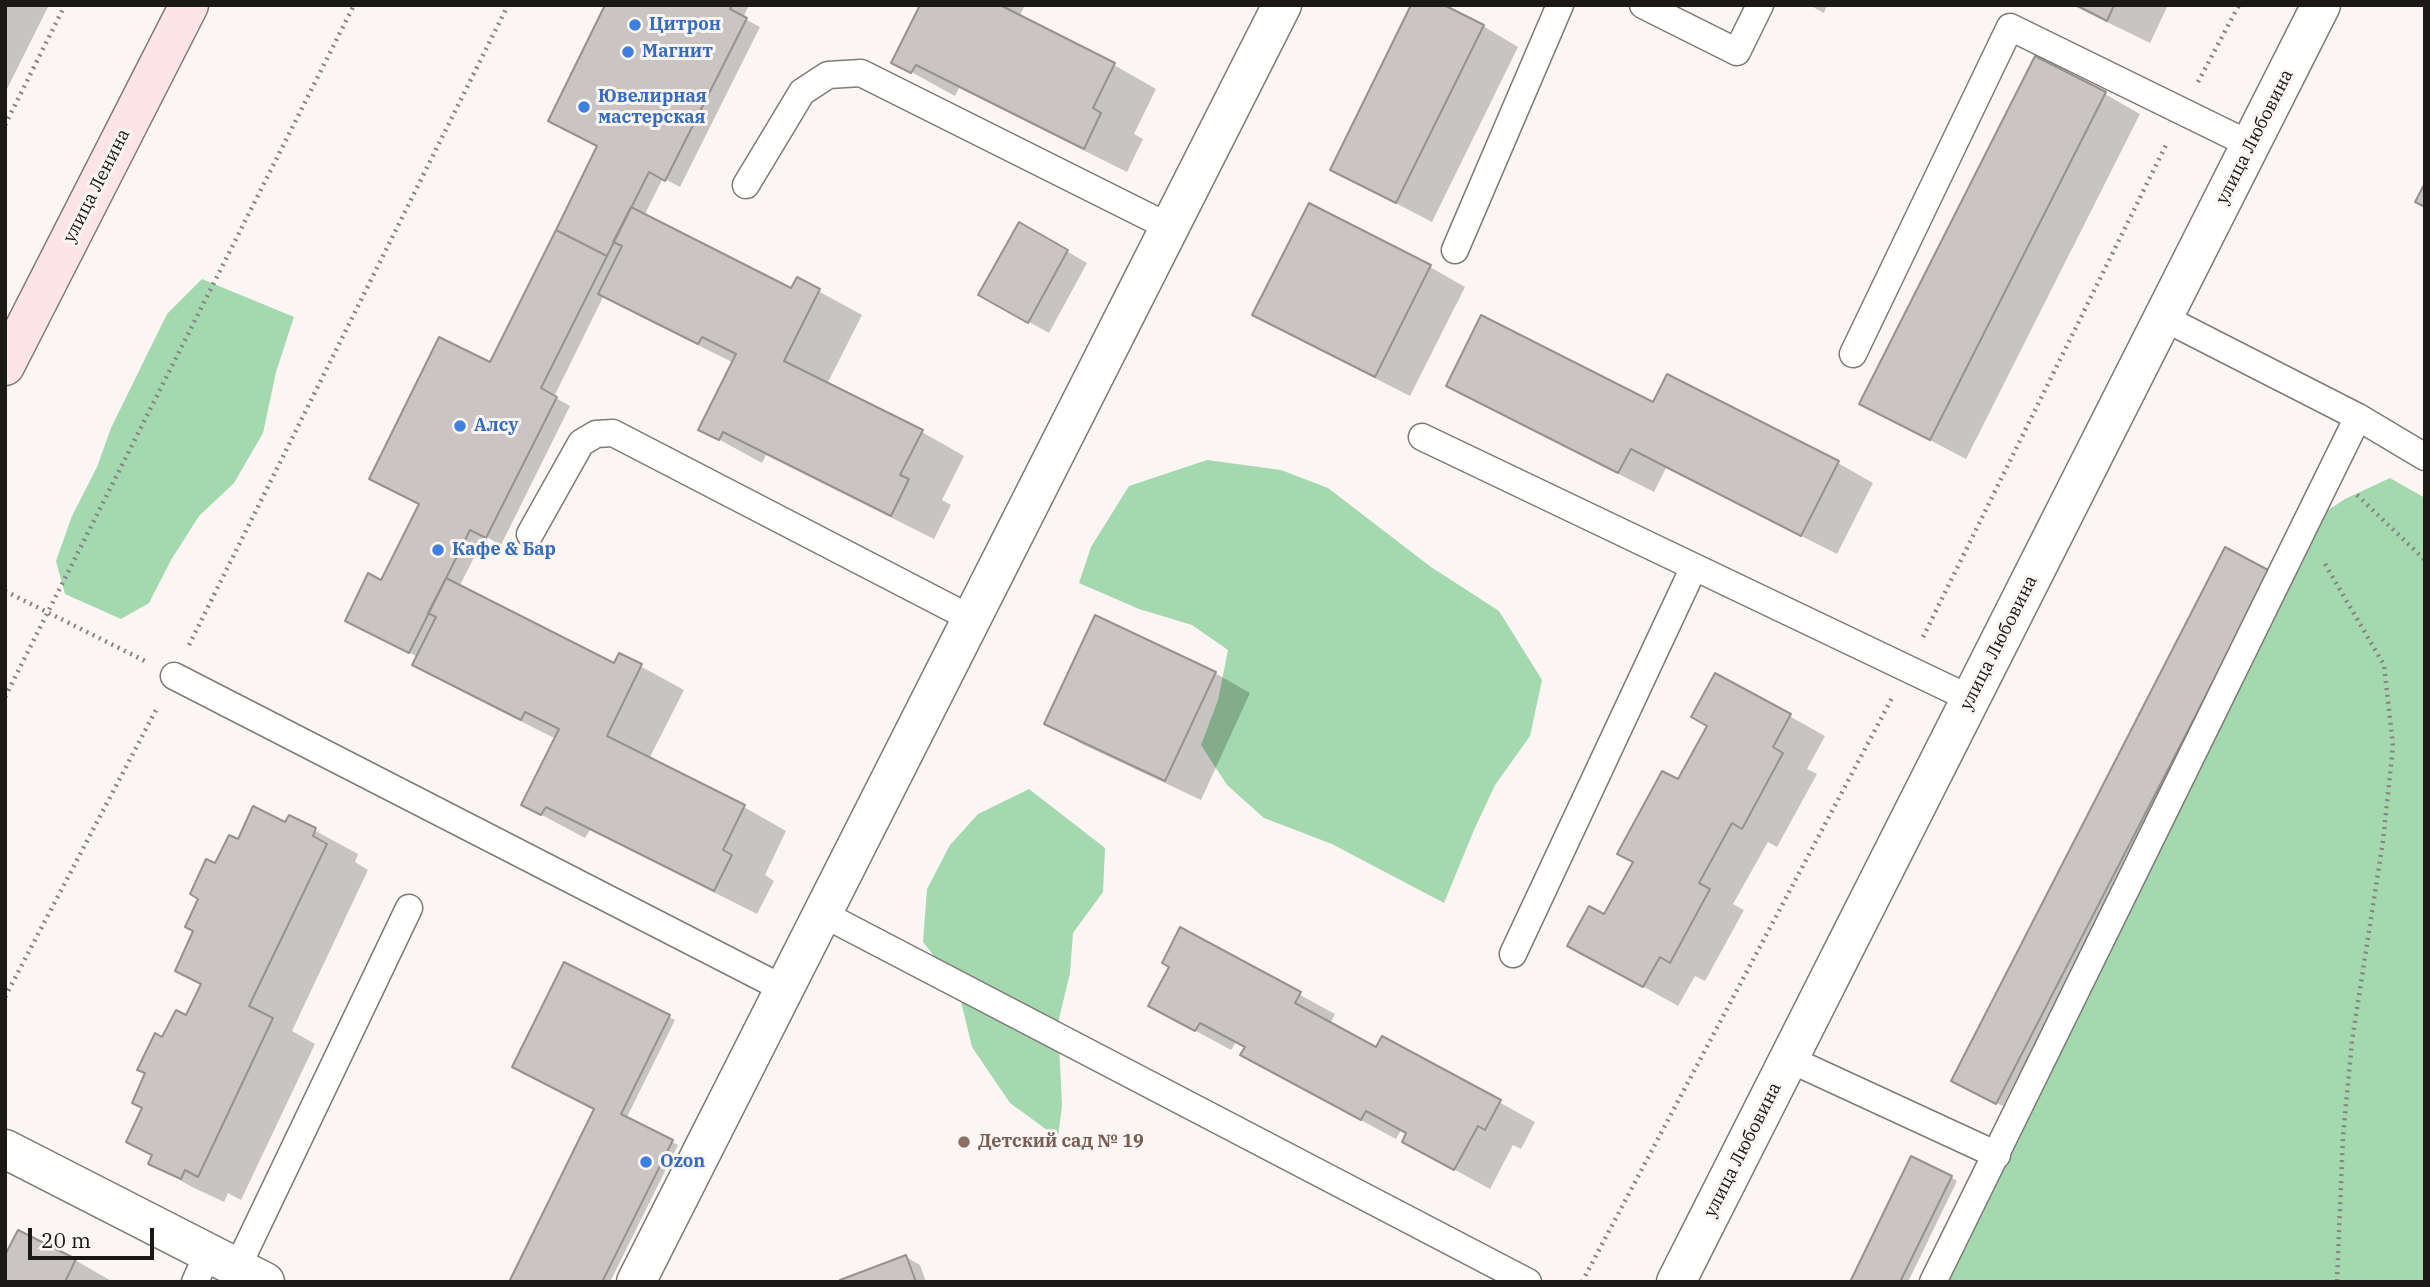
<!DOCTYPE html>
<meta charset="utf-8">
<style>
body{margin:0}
#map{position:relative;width:2430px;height:1287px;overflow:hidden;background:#fbf6f3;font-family:"IBM Plex Serif",serif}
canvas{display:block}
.frame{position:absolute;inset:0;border:7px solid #1a1918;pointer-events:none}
.scale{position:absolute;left:28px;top:1228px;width:126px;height:32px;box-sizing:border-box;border:4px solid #1a1918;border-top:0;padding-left:9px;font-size:21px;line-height:24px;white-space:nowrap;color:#1a1918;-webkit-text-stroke:5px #fbf6f3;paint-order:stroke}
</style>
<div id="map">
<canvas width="2430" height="1287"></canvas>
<div class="frame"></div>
<div class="scale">20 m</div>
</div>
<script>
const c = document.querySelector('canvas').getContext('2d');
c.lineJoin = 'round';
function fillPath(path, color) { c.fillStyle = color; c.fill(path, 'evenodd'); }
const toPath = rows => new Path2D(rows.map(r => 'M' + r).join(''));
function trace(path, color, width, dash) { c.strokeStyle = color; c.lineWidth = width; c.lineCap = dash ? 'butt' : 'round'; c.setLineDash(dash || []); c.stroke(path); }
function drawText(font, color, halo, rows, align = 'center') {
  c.font = font + ' "IBM Plex Serif",serif'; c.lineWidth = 6; c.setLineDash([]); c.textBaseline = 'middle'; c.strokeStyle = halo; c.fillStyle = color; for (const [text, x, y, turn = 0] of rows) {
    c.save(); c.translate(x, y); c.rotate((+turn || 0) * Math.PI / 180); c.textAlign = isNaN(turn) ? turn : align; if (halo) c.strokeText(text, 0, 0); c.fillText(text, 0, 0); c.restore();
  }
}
fillPath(toPath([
 [202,279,294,317,276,372,263,433,234,483,199,516,171,560,149,603,121,619,65,594,56,561,72,516,97,467,111,428,167,314],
 [1207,460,1281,470,1328,488,1431,567,1499,611,1542,680,1530,736,1495,785,1474,830,1444,903,1332,844,1264,818,1227,785,1201,745,1218,700,1228,650,1192,625,1139,609,1079,583,1091,547,1129,486],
 [2390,478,2425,498,2425,1282,1937,1282,2304,526,2345,499],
 [1029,789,1105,848,1103,892,1073,933,1070,973,1058,1023,1062,1105,1058,1138,1010,1103,972,1047,957,985,923,942,927,889,950,845,978,814]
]), '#a4d8ae');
fillPath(toPath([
 [5,5,49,5,5,93],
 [607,5,749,5,743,18,760,27,680,187,663,178,644,216,792,290,798,280,862,315,827,384,922,432,964,456,942,500,951,505,934,539,766,455,762,463,700,429,734,363,643,318,604,295,554,397,570,406,501,545,485,536,459,587,615,665,620,655,684,690,649,759,744,807,786,831,765,875,774,881,757,914,590,830,585,838,523,805,556,739,457,689,414,664,418,657,360,628,599,147],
 [922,5,1025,5,1019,17,1114,65,1156,89,1134,134,1143,139,1127,172,959,88,955,96,893,62],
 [1809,5,1827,5,1824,13],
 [2072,5,2168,5,2150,43],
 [1483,26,1518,47,1432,222,1332,170],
 [2105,94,2140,114,1966,459,1861,404],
 [1310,206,1430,267,1465,287,1410,396,1290,335,1255,315],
 [1020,224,1087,263,1049,333,980,295],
 [1448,385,1653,404,1838,463,1873,483,1837,554,1666,468,1654,492,1483,405],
 [2275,576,2003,1106,1953,1081],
 [1215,673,1250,693,1201,800,1082,744,1047,724],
 [1716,675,1825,736,1807,769,1817,774,1777,847,1768,842,1733,904,1744,910,1705,981,1695,976,1678,1006,1605,965,1605,917,1709,726],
 [290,817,358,854,355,862,368,870,292,1031,315,1044,241,1200,228,1193,224,1202,192,1187,150,1163,153,1156,128,1141,144,1108,163,1040,187,1017,202,985,177,970,195,931,216,866,238,841,286,824],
 [1181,930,1335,1014,1330,1024,1377,1049,1383,1038,1535,1122,1521,1149,1513,1145,1490,1189,1439,1161,1408,1134,1401,1130,1396,1139,1277,1075,1247,1048,1236,1042,1231,1050,1185,1025,1172,966],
 [669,1017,675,1020,626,1119,678,1145,610,1282,511,1282],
 [1951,1177,1957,1181,1908,1282,1851,1282],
 [18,1232,75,1260,113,1282,5,1282],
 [906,1257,920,1265,926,1282,842,1282]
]), '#0003');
const building = toPath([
 [605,5,732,5,730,9,747,18,665,181,649,172,607,256,556,230,597,146,548,121,605,5],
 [920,5,1000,5,1115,63,1093,108,1101,113,1084,149,916,65,911,73,891,63,920,5],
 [1411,5,1444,5,1484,25,1396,203,1330,170,1411,5],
 [2076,5,2114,5,2107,21,2076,5],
 [2035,56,2106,92,1930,440,1859,404,2035,56],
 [2425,183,2425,207,2415,202,2425,183],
 [1309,203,1431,265,1375,377,1252,315,1309,203],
 [631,207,791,288,797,277,820,289,784,361,923,430,900,475,909,479,891,516,723,432,719,440,698,430,736,354,702,337,698,344,598,294,622,246,613,242,631,207],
 [1019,222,1068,250,1028,323,978,295,1019,222],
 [556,230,607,256,541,388,557,397,486,538,470,530,409,653,345,621,368,573,381,580,419,504,369,479,439,337,490,362,556,230],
 [1481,315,1653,402,1667,374,1839,461,1801,536,1631,449,1618,473,1446,386,1481,315],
 [2225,547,2270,571,1996,1104,1951,1081,2225,547],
 [446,578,614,663,619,653,642,664,607,736,745,805,723,850,732,855,714,891,546,807,541,815,521,805,559,729,525,712,521,720,412,665,436,617,428,613,446,578],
 [1095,615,1216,672,1165,781,1044,724,1095,615],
 [1715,673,1791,714,1773,747,1783,753,1742,829,1732,823,1699,883,1710,889,1670,963,1660,957,1643,987,1567,946,1589,906,1604,914,1633,862,1617,854,1662,771,1678,779,1707,726,1691,717,1715,673],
 [253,806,285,822,289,815,316,828,313,836,327,844,249,1006,273,1018,198,1177,185,1170,181,1179,148,1164,152,1155,126,1142,142,1108,132,1103,145,1073,137,1070,155,1033,162,1037,176,1010,186,1015,201,984,175,971,193,931,185,927,198,899,190,894,206,859,215,863,229,835,238,839,253,806],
 [1180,927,1301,992,1295,1003,1376,1047,1382,1036,1501,1100,1485,1130,1478,1126,1454,1170,1402,1142,1406,1133,1366,1111,1361,1120,1240,1055,1245,1047,1200,1023,1195,1031,1148,1006,1169,967,1162,963,1180,927],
 [564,962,670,1015,621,1114,673,1140,602,1282,509,1282,594,1109,512,1067,564,962],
 [1911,1156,1952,1176,1900,1282,1850,1282,1911,1156],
 [18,1230,76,1259,65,1282,5,1282,5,1255,18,1230],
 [906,1255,916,1282,840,1282,840,1280,906,1255]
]);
fillPath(building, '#cac5c2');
trace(building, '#96928f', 2);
const lane = toPath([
 [1643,5,1737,52,1760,5],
 [746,185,802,92,828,75,861,73,1171,228],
 [1455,250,1560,5],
 [2164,318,2358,417,2425,457],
 [1853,354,2010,27,2251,145],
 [1422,437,1971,699],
 [530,534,581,443,596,434,613,433,972,619],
 [174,676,784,989],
 [823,914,1528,1282],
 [1513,954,1694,567],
 [1789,1059,1997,1155],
 [237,1268,409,908],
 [195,1282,208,1253],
 [1933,1282,2358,417]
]);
const street = toPath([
 [5,1149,265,1282],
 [636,1282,1282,5],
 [1676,1282,2321,5]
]);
const secondary = toPath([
 [5,366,189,5]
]);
trace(lane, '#7e7a77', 29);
trace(street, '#7e7a77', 41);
trace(secondary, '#7e7a77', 41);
trace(toPath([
 [2198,82,2239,5],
 [5,125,65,5],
 [2357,495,2425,560],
 [2325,564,2384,665,2393,746,2383,841,2352,1041,2343,1136,2337,1282],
 [5,591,145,661],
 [1923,637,2167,143],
 [189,645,508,5],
 [5,697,354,5],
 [5,997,158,706],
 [1582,1282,1892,698]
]), '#878583', 4.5, [2, 5]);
trace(lane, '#fff', 26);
trace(street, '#fff', 38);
trace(secondary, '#fce5e4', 38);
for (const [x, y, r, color] of [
 [635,25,7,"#3f7fe0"],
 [628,52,7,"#3f7fe0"],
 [584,107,7,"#3f7fe0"],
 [460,426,7,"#3f7fe0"],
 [438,550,7,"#3f7fe0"],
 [964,1142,7,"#8d6e63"],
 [646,1162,7,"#3f7fe0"]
]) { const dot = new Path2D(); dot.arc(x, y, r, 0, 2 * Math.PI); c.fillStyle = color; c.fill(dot); trace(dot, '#fbf6f3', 2.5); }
drawText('bold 18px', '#366cbe', '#fbf6f3', [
 ["Цитрон",649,25],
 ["Магнит",642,52],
 ["Ювелирная",598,97],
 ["мастерская",598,118],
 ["Алсу",474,426],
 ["Кафе & Бар",452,550],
 ["Ozon",660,1162]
], 'left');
drawText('18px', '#1a1918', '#fbf6f3', [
 ["улица Любовина",2255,137,-63],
 ["улица Ленина",97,186,-63],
 ["улица Любовина",1999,643,-63],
 ["улица Любовина",1743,1150,-63]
]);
drawText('bold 18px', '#785e54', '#fbf6f3', [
 ["Детский сад № 19",978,1142]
], 'left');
</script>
